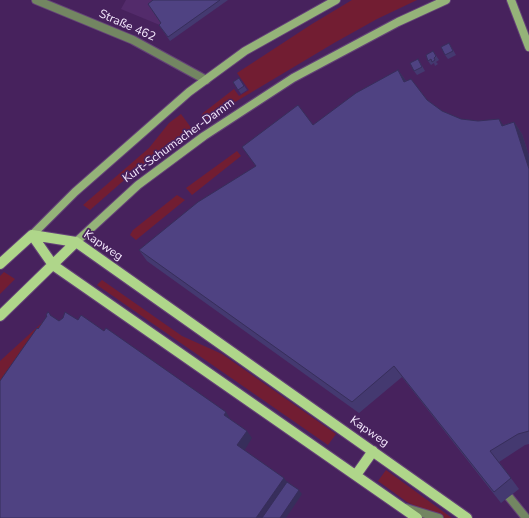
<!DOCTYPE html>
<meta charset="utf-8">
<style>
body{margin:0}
canvas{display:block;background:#47225d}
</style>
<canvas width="529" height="518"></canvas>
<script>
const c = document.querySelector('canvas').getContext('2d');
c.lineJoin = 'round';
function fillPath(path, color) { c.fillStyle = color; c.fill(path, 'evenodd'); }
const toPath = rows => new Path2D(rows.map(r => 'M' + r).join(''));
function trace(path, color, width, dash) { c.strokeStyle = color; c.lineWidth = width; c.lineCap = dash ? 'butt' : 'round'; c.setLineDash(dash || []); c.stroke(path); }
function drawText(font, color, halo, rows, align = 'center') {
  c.font = font + ' "Nunito Sans",sans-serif'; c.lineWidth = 3.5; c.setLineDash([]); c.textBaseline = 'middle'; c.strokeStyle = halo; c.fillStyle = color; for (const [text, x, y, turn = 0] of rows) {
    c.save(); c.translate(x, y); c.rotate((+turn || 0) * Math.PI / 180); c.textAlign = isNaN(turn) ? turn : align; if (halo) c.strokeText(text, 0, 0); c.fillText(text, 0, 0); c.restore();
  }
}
fillPath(toPath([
 [126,0,216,0,167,28,121,9]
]), '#532b6b');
fillPath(toPath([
 [352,0,417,0,377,19,334,43,205,120,201,116,203,113,234,89,239,96,249,90,237,73,312,24],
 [181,114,192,129,138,168,90,210,83,205,149,148,169,123],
 [237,151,241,156,192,195,186,188],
 [177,195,185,200,136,240,130,235,133,230],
 [4,272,15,279,0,294,0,276],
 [102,280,182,336,222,354,336,434,328,445,97,285],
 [45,320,0,396,0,361],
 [386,470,452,518,443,518,424,510,407,502,378,481]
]), '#721d32');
const service = toPath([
 [509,497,526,518],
 [406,508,439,518]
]);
const minor = toPath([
 [36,0,133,40,206,80]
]);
const secondary = toPath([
 [511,0,529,47],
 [32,235,75,192,189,92,245,51,336,0],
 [76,242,138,185,204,136,293,78,398,22,446,0]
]);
const primary = toPath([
 [32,235,76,242,467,518],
 [32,235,53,265,417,518],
 [0,264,32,235],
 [0,316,76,242],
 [356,475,373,451]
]);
trace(service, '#634277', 10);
trace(minor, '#634277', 10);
trace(secondary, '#634277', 10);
trace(primary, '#634277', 12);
trace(service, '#738662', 8);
trace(minor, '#738662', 8);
trace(secondary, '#95b379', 8);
trace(primary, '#afd68a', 10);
fillPath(toPath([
 [153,0,228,0,170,41,159,25,161,23],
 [449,43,456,55,448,59,445,55],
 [433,51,439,60,436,62,438,64,435,66,434,63,431,65,428,61],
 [418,59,425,71,417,75,414,71],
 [398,70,406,81,427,100,442,111,461,119,504,125,514,122,522,134,529,156,529,444,525,445,499,462,519,489,501,503,402,377,359,413,147,261,139,250,313,125],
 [239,78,247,90,241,94,233,82]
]), '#443970');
fillPath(toPath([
 [398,70,406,81,404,82],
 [499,119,507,130,502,126],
 [514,122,522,134,529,156,529,169],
 [226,412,231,420,224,415],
 [247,431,252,438,243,453,237,445],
 [284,478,290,486,267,518,256,518],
 [299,490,302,494,286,518,280,518]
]), '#372e5b');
const building = toPath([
 [153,0,220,0,168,37,159,25,161,23,148,4,153,0],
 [449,43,453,51,445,55,441,47,449,43],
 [433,51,436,56,434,58,435,60,432,62,431,59,428,61,426,55,433,51],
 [418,59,422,67,414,71,410,63,418,59],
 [398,70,404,82,411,79,427,100,442,111,461,119,478,121,499,119,502,126,514,122,529,169,529,431,518,434,490,451,511,478,494,492,394,366,352,402,139,250,198,202,256,166,242,147,298,105,313,125,356,93,398,70],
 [239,78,244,86,238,90,233,82,239,78],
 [48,312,50,314,50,315,59,321,63,318,65,312,78,320,81,315,104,331,106,328,226,412,224,415,247,431,237,445,284,478,256,518,0,518,0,381,37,328,38,329,47,316,46,315,48,312],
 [287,482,299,490,280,518,262,518,287,482]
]);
fillPath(building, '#4f4282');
trace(building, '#372e5b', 1);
drawText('12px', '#f5e9fe', '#47225d', [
 ["Straße 462",127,26,24],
 ["Kurt-Schumacher-Damm",179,141,-36],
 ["Kapweg",103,246,34],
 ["Kapweg",369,432,35]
]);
</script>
